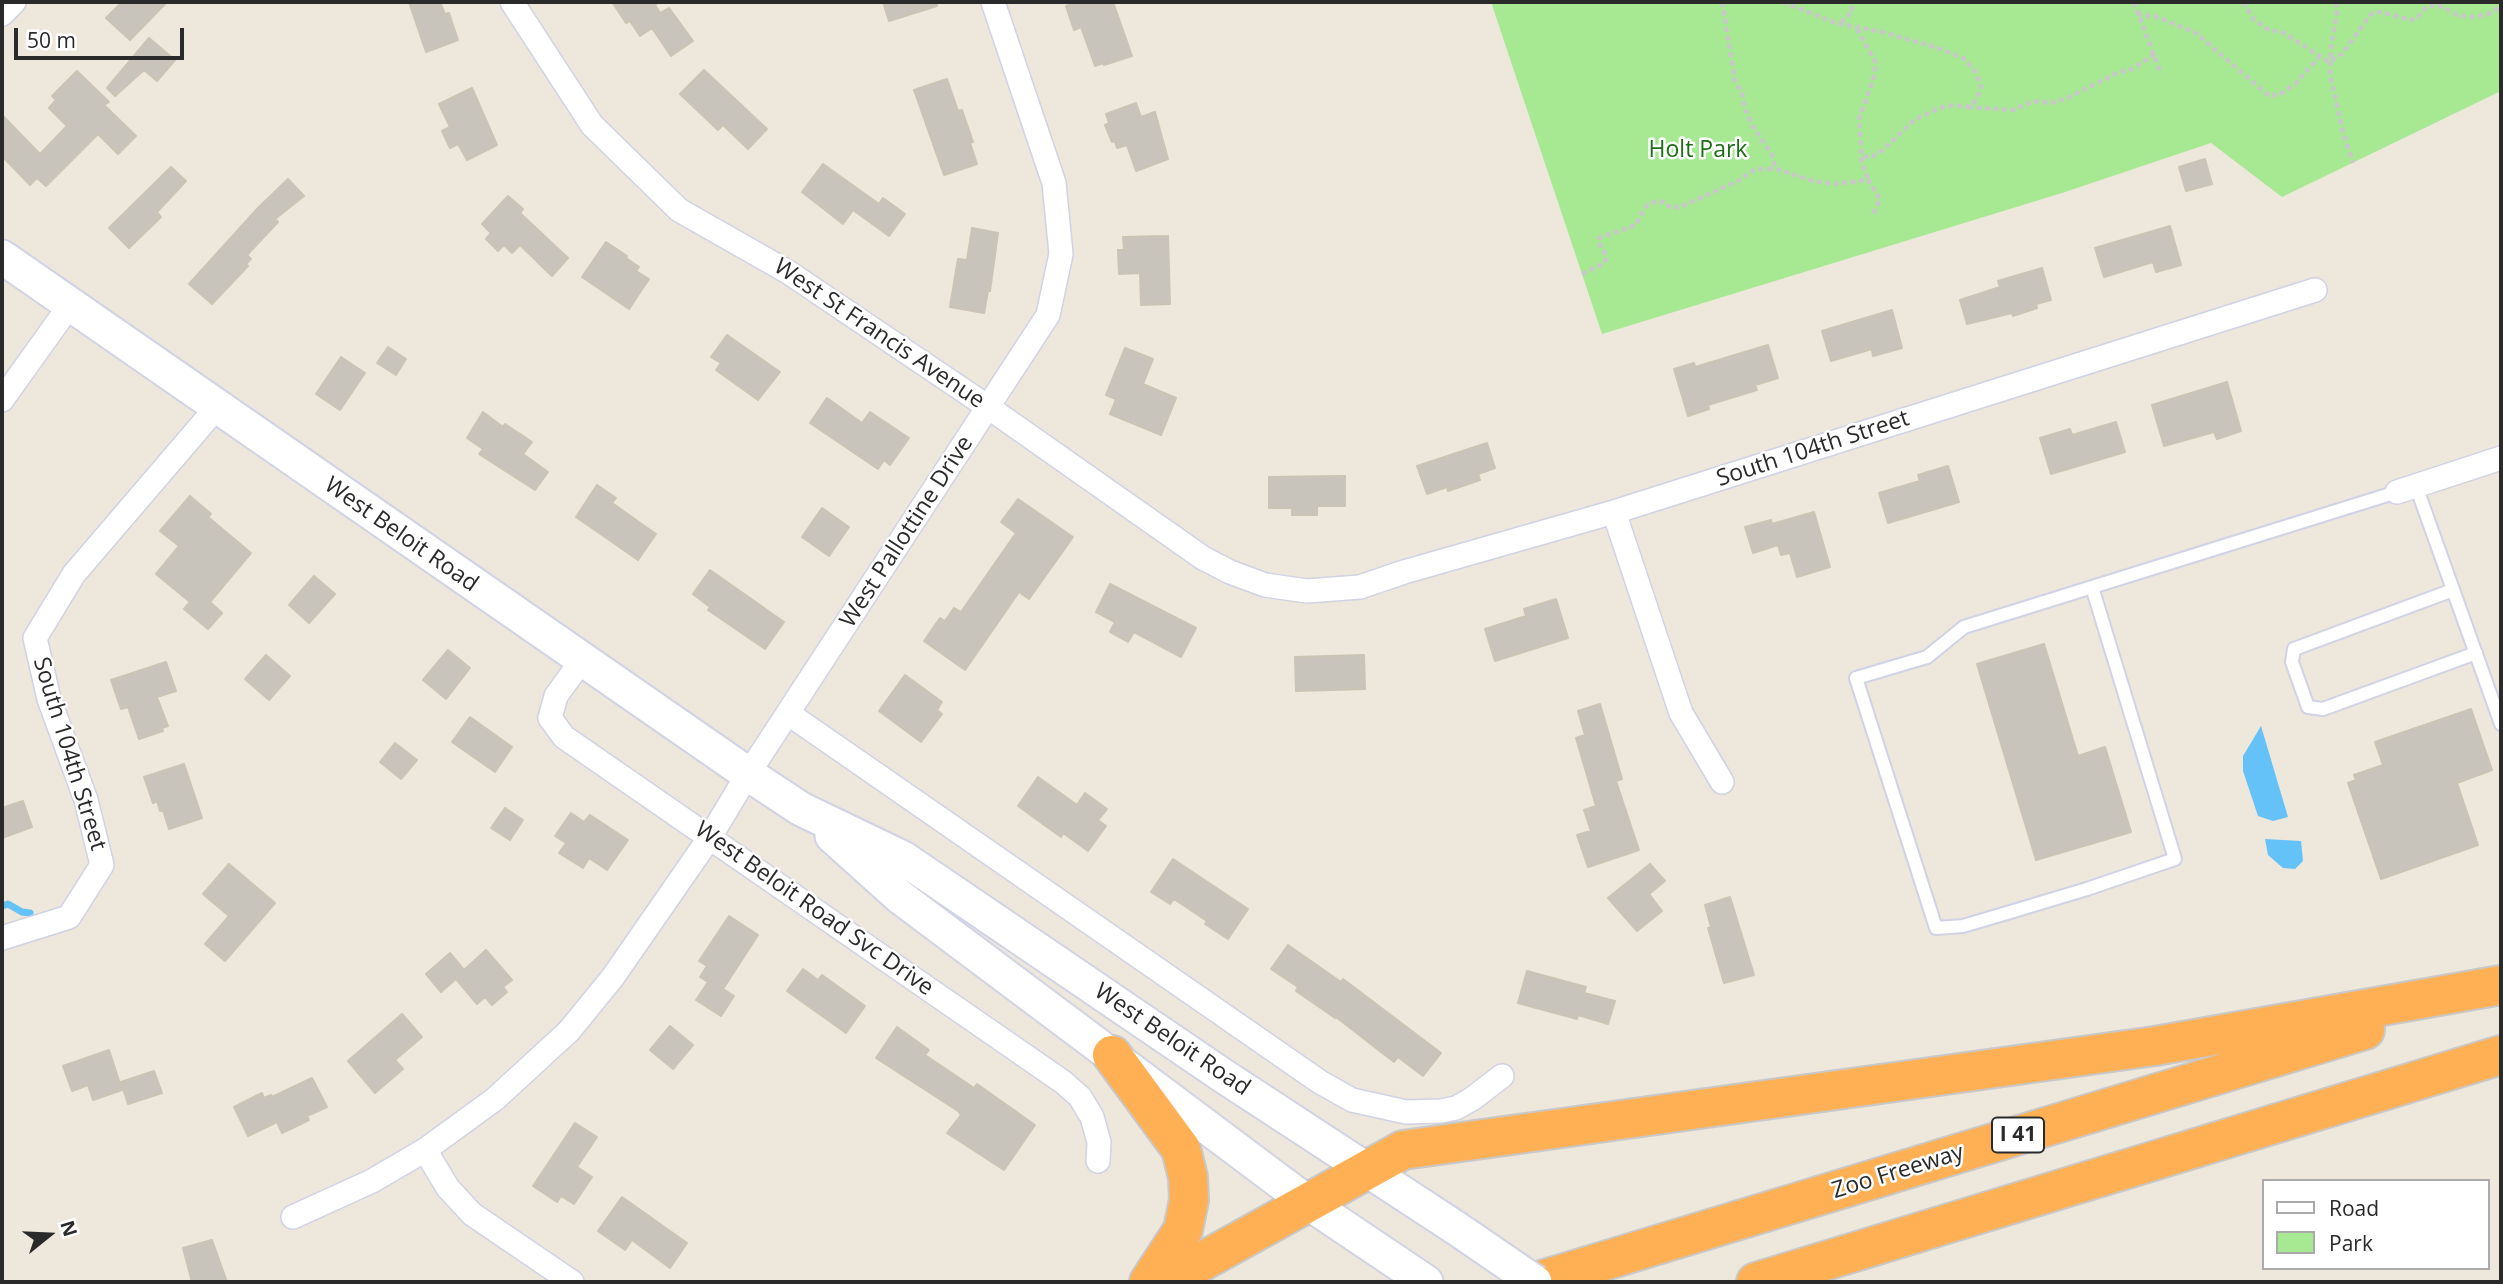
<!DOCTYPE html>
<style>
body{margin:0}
#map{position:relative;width:2503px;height:1284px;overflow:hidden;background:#eee7db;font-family:"Open Sans",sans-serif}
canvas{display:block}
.frame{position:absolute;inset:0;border:4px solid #2a2a2a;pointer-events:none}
.legend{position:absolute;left:2262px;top:1179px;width:228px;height:91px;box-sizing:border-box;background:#fff;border:2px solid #aaa;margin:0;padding:9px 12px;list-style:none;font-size:21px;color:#2a2a2a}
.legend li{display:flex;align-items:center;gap:14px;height:35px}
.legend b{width:35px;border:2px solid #aaa}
.north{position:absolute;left:14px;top:1200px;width:70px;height:70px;-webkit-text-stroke:5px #fff;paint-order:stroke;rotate:72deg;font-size:19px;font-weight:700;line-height:28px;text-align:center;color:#2a2a2a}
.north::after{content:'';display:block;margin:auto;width:24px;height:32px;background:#2a2a2a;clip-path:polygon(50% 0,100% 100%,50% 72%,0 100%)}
.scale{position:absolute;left:14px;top:28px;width:170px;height:32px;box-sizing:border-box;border:4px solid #2a2a2a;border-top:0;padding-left:9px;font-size:21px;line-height:24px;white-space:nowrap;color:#2a2a2a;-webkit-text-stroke:5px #fff;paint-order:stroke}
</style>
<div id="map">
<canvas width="2503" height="1284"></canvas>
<div class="frame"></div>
<ul class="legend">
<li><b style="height:9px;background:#fff"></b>Road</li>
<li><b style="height:19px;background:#a7e993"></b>Park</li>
</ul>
<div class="north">N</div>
<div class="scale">50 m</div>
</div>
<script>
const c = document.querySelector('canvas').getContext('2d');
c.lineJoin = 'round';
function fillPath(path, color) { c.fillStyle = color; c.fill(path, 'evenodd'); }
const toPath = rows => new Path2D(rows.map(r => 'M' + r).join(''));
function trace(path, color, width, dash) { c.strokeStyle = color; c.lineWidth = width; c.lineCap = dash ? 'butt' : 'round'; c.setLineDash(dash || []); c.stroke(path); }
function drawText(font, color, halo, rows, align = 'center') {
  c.font = font + ' "Open Sans",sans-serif'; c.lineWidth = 5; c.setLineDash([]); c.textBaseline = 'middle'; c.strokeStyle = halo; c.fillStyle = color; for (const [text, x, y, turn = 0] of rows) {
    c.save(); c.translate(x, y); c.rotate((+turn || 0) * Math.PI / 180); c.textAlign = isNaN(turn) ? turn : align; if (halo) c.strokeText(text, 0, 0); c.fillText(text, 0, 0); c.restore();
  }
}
fillPath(toPath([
 [1491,2,2501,2,2501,91,2282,197,2211,143,2062,193,1602,334]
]), '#a7e993');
fillPath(toPath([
 [2261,726,2288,817,2273,821,2258,816,2243,771,2243,756],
 [2265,839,2301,841,2303,861,2295,869,2283,868,2268,855]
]), '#65c2f9');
trace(toPath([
 [2,906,8,904,22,912,30,913]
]), '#65c2f9', 7);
const building = toPath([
 [122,2,167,2,130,40,106,18,122,2],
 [409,2,440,2,445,14,449,13,458,40,426,52,409,2],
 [612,2,659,2,655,5,660,13,669,8,693,41,671,56,652,28,640,36,630,21,626,23,612,2],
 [883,2,937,2,937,6,889,21,883,2],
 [1079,2,1113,2,1132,56,1104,65,1103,63,1095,66,1081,27,1074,30,1066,6,1079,2],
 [149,38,175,60,157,81,144,70,115,96,107,88,149,38],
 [704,70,767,129,748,149,723,125,718,130,680,94,704,70],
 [77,71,109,102,104,105,136,136,118,154,98,134,46,186,37,178,30,185,2,156,2,115,40,154,67,126,49,108,56,100,52,96,77,71],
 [947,79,958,111,962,110,973,142,970,143,977,164,944,175,914,90,947,79],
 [472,88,497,145,467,160,458,144,450,148,442,131,450,127,439,104,472,88],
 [1136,103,1141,117,1155,112,1168,159,1136,171,1127,145,1117,148,1115,141,1112,142,1105,125,1109,123,1106,114,1136,103],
 [2205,159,2212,184,2186,191,2179,167,2205,159],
 [823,164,879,204,883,198,905,214,889,236,853,210,843,224,802,192,823,164],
 [171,167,186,181,157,212,161,217,129,248,109,228,171,167],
 [288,179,304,196,275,219,278,222,247,255,251,259,246,264,248,266,212,304,189,284,257,209,288,179],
 [508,196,523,209,520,213,568,258,552,276,520,245,512,253,504,245,498,251,486,239,491,233,482,224,508,196],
 [2170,226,2181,265,2156,272,2153,262,2104,277,2095,248,2170,226],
 [972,228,998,233,990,291,988,291,984,313,950,307,958,259,967,260,972,228],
 [1168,236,1170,304,1141,305,1140,273,1119,274,1118,250,1124,250,1123,237,1168,236],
 [606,242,627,256,626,258,639,267,636,271,649,279,629,309,582,277,606,242],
 [2042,268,2051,300,2036,304,2037,308,2013,316,2012,313,1967,324,1960,300,2000,287,1998,281,2042,268],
 [1892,310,1902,348,1873,356,1872,349,1831,361,1822,331,1892,310],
 [727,335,780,372,758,400,716,370,721,363,711,357,727,335],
 [1768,345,1778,378,1755,385,1757,390,1708,405,1709,409,1688,416,1674,369,1694,363,1695,367,1768,345],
 [388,347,406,359,396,375,377,363,388,347],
 [1125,348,1153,359,1143,384,1176,398,1161,435,1110,414,1116,399,1106,395,1125,348],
 [341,357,365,373,340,410,316,394,341,357],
 [2227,382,2241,431,2217,439,2214,432,2164,446,2152,405,2227,382],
 [827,398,862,423,870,412,909,438,890,465,884,460,878,469,810,423,827,398],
 [483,412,503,427,505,424,532,442,523,454,548,472,535,490,479,454,483,449,467,438,483,412],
 [2116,422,2125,452,2051,474,2040,438,2070,429,2072,435,2116,422],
 [1487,443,1495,468,1478,474,1480,480,1448,491,1447,487,1427,494,1417,466,1487,443],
 [1948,466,1959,502,1888,523,1879,493,1920,481,1918,475,1948,466],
 [1345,476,1345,506,1317,506,1317,515,1292,515,1292,508,1269,508,1269,477,1345,476],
 [597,485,616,498,612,503,656,534,638,560,576,517,597,485],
 [190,496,211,514,208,517,251,553,210,602,222,613,208,629,184,609,190,602,156,574,179,546,160,531,190,496],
 [1018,499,1073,537,1029,599,1019,592,965,670,924,641,940,618,945,621,954,608,961,612,1016,533,1001,522,1018,499],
 [822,508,849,527,829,556,802,537,822,508],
 [1814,512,1830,567,1797,577,1790,553,1781,555,1778,545,1753,553,1745,527,1771,520,1772,524,1814,512],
 [710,570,784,622,765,649,708,610,710,607,693,594,710,570],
 [314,576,335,594,309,623,289,605,314,576],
 [1110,584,1196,628,1181,657,1134,632,1128,642,1110,632,1115,622,1096,612,1110,584],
 [1556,599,1568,638,1495,661,1485,629,1526,616,1524,609,1556,599],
 [2044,644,2078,756,2105,747,2131,832,2036,860,1977,664,2044,644],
 [448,650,470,668,446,699,423,680,448,650],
 [266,655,290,676,269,700,245,679,266,655],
 [1364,655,1365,689,1296,691,1295,657,1364,655],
 [166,662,176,691,157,697,168,726,162,728,163,731,139,739,128,707,121,709,111,680,166,662],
 [905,675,942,702,937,710,942,714,921,742,879,711,905,675],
 [1600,704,1622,779,1616,781,1639,850,1588,867,1577,835,1591,831,1584,810,1596,806,1576,738,1585,735,1578,711,1600,704],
 [2471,709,2492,770,2457,783,2478,845,2381,879,2348,783,2356,780,2354,775,2383,765,2375,742,2471,709],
 [470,717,512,747,495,772,452,742,470,717],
 [395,743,417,760,401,779,380,762,395,743],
 [184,764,202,818,169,829,163,810,160,811,157,801,153,803,144,777,184,764],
 [1038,777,1077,805,1085,793,1107,809,1098,820,1106,826,1088,851,1063,833,1061,837,1018,806,1038,777],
 [23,801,32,827,2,838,2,808,23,801],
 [505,808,523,820,510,840,491,828,505,808],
 [571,813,584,822,590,815,628,840,607,870,589,858,583,868,559,853,566,843,555,836,571,813],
 [1173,859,1248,909,1228,939,1205,924,1207,921,1174,899,1170,904,1151,892,1173,859],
 [229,864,275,903,225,961,205,944,229,916,203,894,229,864],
 [1650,864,1665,881,1649,894,1662,911,1637,931,1608,898,1650,864],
 [1730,897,1754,975,1724,983,1708,928,1711,927,1705,905,1730,897],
 [729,916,758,935,723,989,734,996,721,1016,696,1000,708,982,700,977,707,966,699,961,729,916],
 [1288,945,1341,982,1343,979,1441,1053,1423,1076,1398,1057,1394,1062,1336,1017,1335,1018,1296,991,1298,987,1271,969,1288,945],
 [486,950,512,980,503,987,507,992,492,1005,485,997,477,1004,456,979,441,992,426,974,450,953,464,970,486,950],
 [803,969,818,980,822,975,865,1006,846,1033,787,991,803,969],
 [1527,971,1586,987,1584,993,1615,1001,1608,1024,1578,1015,1577,1019,1518,1003,1527,971],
 [402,1014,422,1037,395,1060,403,1069,375,1093,348,1061,402,1014],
 [670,1026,693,1045,673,1069,650,1050,670,1026],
 [897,1027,929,1050,925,1055,974,1088,977,1084,1035,1125,1004,1170,947,1133,961,1115,958,1111,876,1058,897,1027],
 [109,1050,122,1090,93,1100,88,1085,72,1091,63,1066,109,1050],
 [154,1071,162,1093,128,1104,121,1082,154,1071],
 [312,1078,327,1107,307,1116,309,1120,282,1133,277,1122,248,1136,234,1107,262,1093,264,1098,271,1095,272,1097,312,1078],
 [575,1123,597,1137,577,1167,592,1177,574,1204,561,1196,557,1202,533,1186,575,1123],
 [622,1197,687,1243,670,1268,632,1240,625,1250,598,1231,622,1197],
 [212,1240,227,1282,192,1282,183,1248,212,1240]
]);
fillPath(building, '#c9c4bb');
trace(building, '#c9c4b4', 2);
const service = toPath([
 [2416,486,2501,724],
 [2092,587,2175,859,2087,889,2007,913,1963,926,1936,928,1856,678,1927,657,1964,627,2397,492],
 [2453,590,2294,649,2292,662,2308,707,2323,709,2476,653]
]);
const minor = toPath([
 [512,2,592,125,679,210,788,272,988,407,1203,558,1230,572,1265,585,1307,591,1360,587,1404,572,1614,512,2315,290],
 [2,14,14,2],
 [2,400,70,305],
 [2397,492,2501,458],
 [1614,512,1681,713,1722,782],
 [582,660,556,696,550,718,564,737,1063,1082,1080,1097,1092,1117,1099,1142,1098,1161],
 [789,714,1320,1082,1352,1100,1406,1112,1441,1111,1456,1108,1472,1099,1502,1076],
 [2,938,69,917,102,865,86,800,49,699,35,638,74,574,217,407],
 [425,1150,448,1188,472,1214,572,1282],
 [293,1217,372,1181,425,1150,495,1099,569,1031,613,977,710,837,748,774,1048,315,1061,254,1054,183,993,2]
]);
const secondary = toPath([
 [2,257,748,774,801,809,903,858,1222,1075,1456,1228],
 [832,836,900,897,1307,1202,1426,1282]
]);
const motorway = toPath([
 [1112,1055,1181,1149,1188,1177,1189,1200,1183,1230,1149,1282],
 [1165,1282,1403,1150,2155,1046,2501,985],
 [1535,1282,2365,1030],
 [1756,1282,2501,1055]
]);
trace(service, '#d0d2e5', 16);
trace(minor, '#d0d2e5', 26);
trace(secondary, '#d0d2e5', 37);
trace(motorway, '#c8c8c8', 42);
trace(toPath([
 [1722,2,1735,81,1742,93,1744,106,1753,127,1771,153,1776,169,1813,181,1834,184,1868,180,1880,199,1873,215],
 [1783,2,1836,23,1882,32,1938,48,1963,58,1975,71,1981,86,1977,100,1967,107,1954,105,1939,108,1914,120,1883,150,1873,156,1862,157],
 [2134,2,2161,74],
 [2243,2,2254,20,2267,29,2284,33,2329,62,2342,54,2371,14,2381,12,2411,20,2418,17,2424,9,2433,5,2444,7,2457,15,2472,17,2488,14,2498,8,2501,2],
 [2336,2,2337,12,2331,48,2330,74,2343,132,2353,163],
 [2137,14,2157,17,2196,33,2268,95,2279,95,2295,84,2319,57],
 [1841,23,1853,11,1850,2],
 [1857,29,1876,63,1873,80,1859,119,1862,163,1868,180],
 [1968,107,2013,110,2034,101,2051,103,2065,99,2117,73,2132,69,2155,54],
 [1582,274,1604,263,1607,257,1600,245,1599,238,1636,225,1644,208,1649,204,1656,201,1664,202,1671,208,1680,207,1738,181,1752,171,1759,169,1776,169]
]), '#c8c8c8', 4.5, [5, 3.5]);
trace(service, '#fff', 12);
trace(minor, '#fff', 23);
trace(secondary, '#fff', 33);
trace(motorway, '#ffb055', 38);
const secondaryBridge = toPath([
 [1456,1228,1535,1282]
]);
trace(secondaryBridge, '#d0d2e5', 37, []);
trace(secondaryBridge, '#fff', 33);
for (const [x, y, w] of [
 [2018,1135,52]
]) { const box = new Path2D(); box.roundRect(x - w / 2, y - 17.5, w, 35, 5); c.fillStyle = '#fff'; c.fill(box); trace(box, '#2a2a2a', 2); }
drawText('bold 21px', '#2a2a2a', null, [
 ["I 41",2018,1135]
]);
drawText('23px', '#1d6e14', '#fff', [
 ["Holt Park",1698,150]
]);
drawText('23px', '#2a2a2a', '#fff', [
 ["West St Francis Avenue",879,334,34],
 ["South 104th Street",1813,449,-18],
 ["West Pallottine Drive",907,532,-57],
 ["West Beloit Road",401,535,35],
 ["South 104th Street",69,754,73],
 ["West Beloit Road Svc Drive",814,909,35],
 ["West Beloit Road",1172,1040,34],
 ["Zoo Freeway",1898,1172,-17]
]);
</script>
